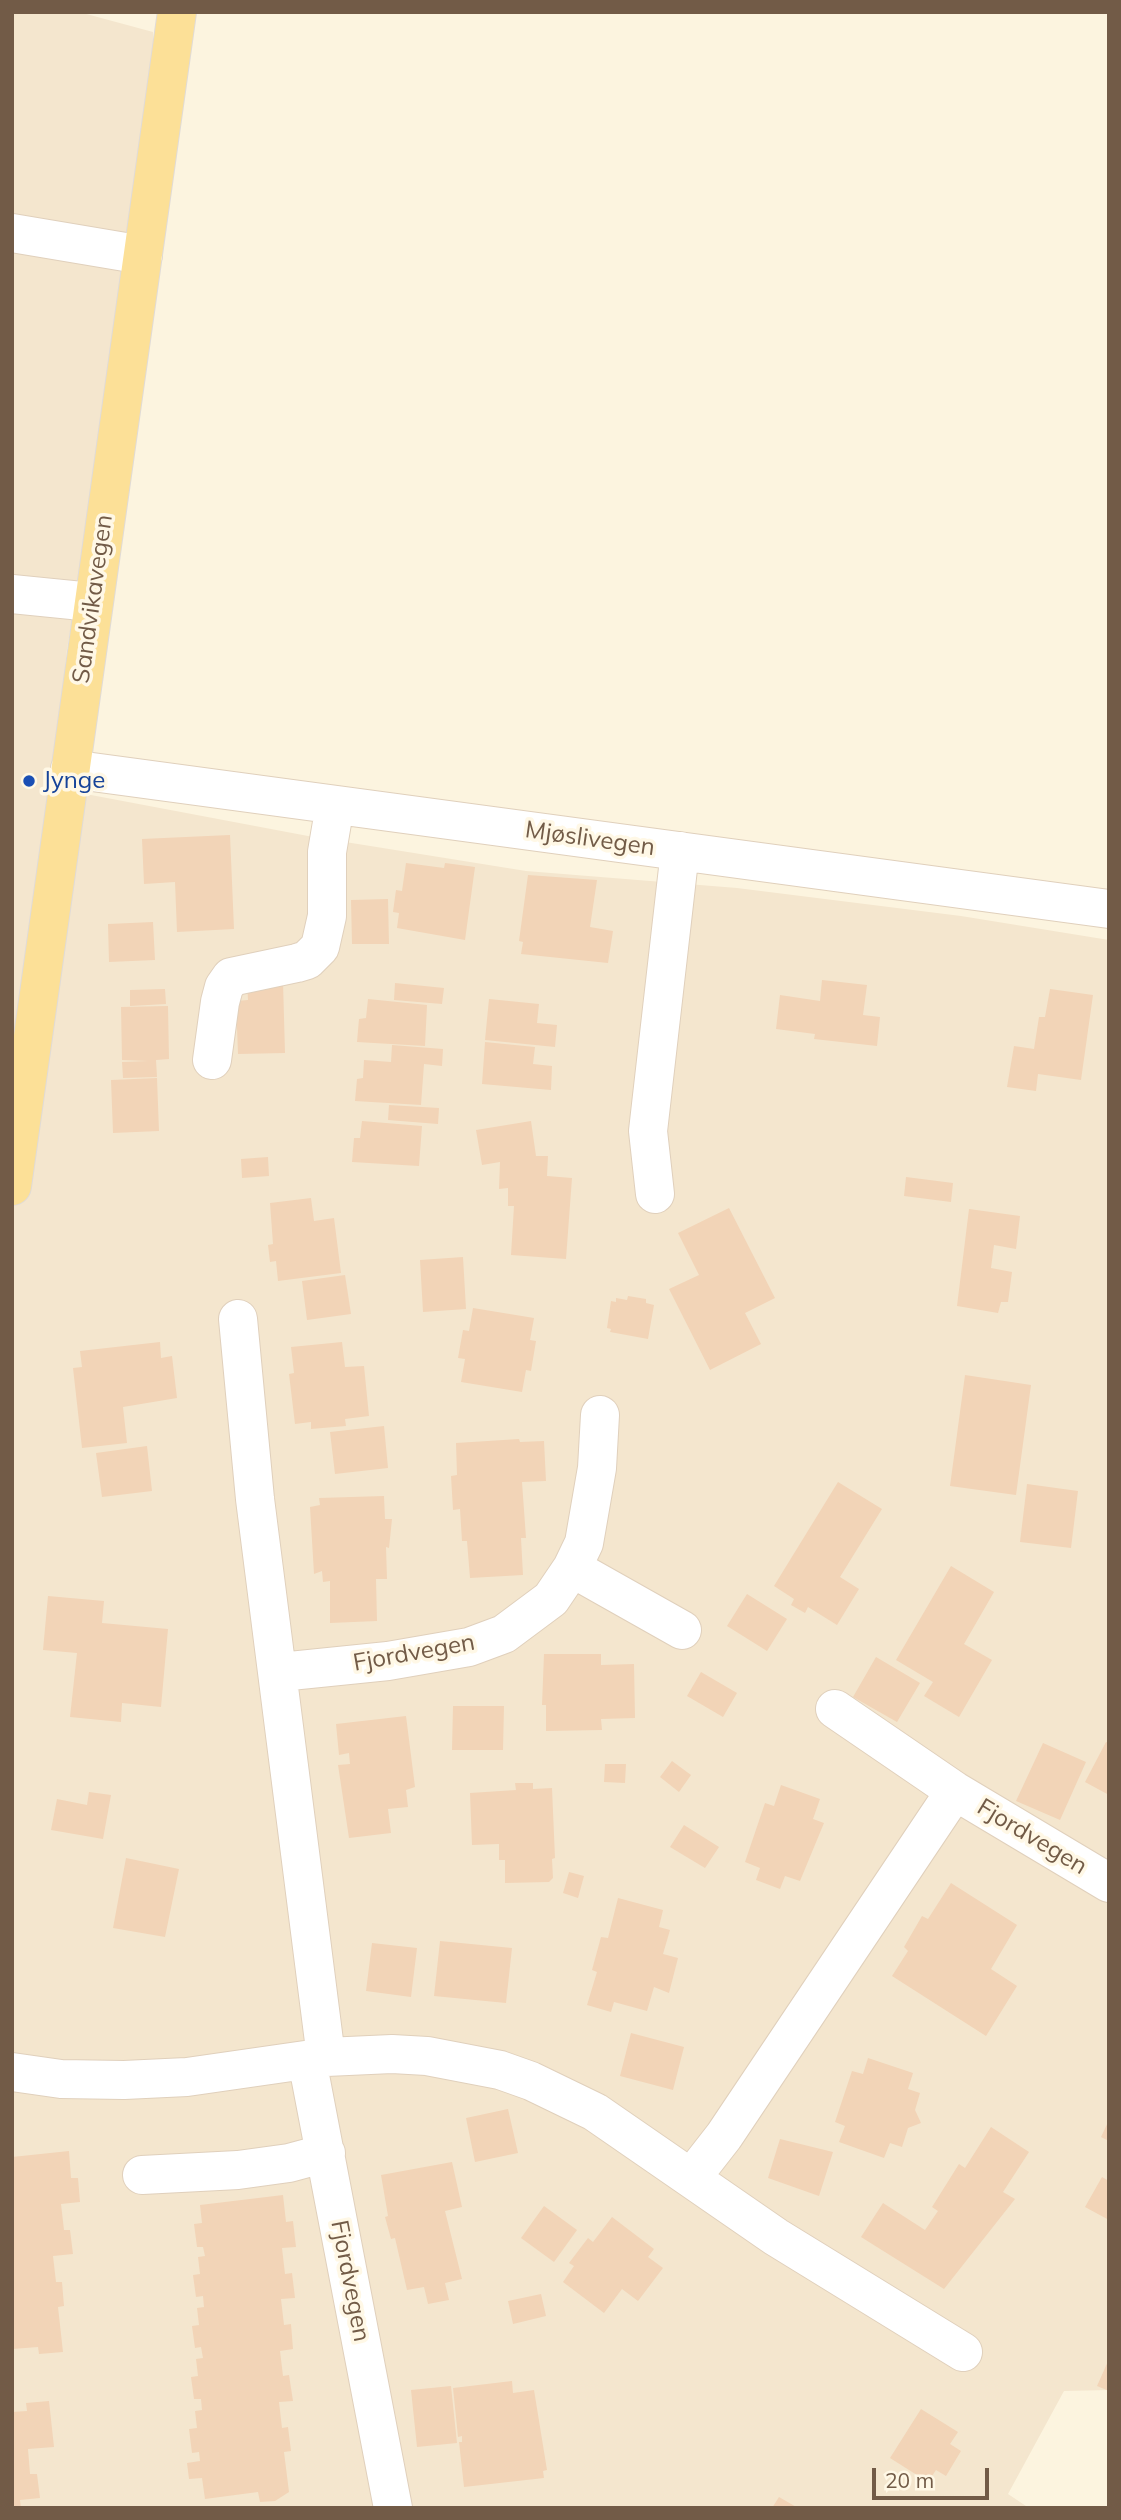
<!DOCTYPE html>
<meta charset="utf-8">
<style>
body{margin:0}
#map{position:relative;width:1121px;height:2520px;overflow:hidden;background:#fcf4df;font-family:Mulish,sans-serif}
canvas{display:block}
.frame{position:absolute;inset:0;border:14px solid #725b47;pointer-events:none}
.scale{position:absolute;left:872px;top:2468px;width:117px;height:32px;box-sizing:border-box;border:4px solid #725b47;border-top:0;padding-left:9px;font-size:21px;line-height:24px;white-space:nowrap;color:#725b47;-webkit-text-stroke:5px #fff8e6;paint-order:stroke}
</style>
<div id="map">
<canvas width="1121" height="2520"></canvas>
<div class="frame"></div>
<div class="scale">20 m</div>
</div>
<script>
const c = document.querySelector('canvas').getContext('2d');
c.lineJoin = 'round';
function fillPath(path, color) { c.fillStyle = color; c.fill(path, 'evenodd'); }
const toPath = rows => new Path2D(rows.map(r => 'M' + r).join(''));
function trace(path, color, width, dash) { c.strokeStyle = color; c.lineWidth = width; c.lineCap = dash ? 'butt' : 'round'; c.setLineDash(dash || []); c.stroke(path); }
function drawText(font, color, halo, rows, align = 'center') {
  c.font = font + ' Mulish,sans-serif'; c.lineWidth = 7; c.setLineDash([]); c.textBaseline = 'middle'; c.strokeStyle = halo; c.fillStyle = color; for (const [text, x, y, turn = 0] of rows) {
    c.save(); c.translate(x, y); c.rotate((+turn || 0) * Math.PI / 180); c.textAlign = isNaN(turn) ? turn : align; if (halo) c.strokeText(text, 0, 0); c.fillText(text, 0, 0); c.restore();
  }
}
fillPath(toPath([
 [12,12,79,12,153,32,154,196,107,420,67,649,57,746,91,795,308,836,526,871,737,888,961,916,1109,940,1109,2390,1064,2391,1008,2494,1029,2508,12,2508]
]), '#f4e6ce');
fillPath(toPath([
 [230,835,234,929,177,932,175,882,144,884,142,839],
 [406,863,444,868,445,863,475,867,465,940,397,928,399,913,393,912,396,890,402,891],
 [528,875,597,880,590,927,613,931,608,963,521,954,523,942,519,941],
 [388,899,389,944,352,944,351,900],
 [153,922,155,960,109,962,108,924],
 [822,980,867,985,863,1015,880,1017,877,1046,814,1039,815,1034,776,1029,780,995,820,1001],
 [283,982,285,1053,238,1054,236,1001,248,1000,247,983],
 [395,983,444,988,442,1004,394,1000],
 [165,989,166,1004,130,1006,130,990],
 [1050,989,1093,995,1081,1080,1038,1074,1036,1091,1007,1087,1014,1046,1034,1049,1039,1017,1045,1017],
 [368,999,427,1005,425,1046,357,1042,359,1019,366,1018],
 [489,999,539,1004,537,1023,557,1025,555,1047,485,1040],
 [168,1006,169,1059,156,1060,157,1077,123,1078,122,1062,148,1061,122,1060,121,1007],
 [485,1042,535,1047,533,1064,552,1066,551,1090,482,1084],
 [392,1045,443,1049,442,1066,424,1064,421,1105,355,1101,357,1079,363,1078,364,1060,391,1062],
 [157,1078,159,1131,113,1133,111,1080],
 [389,1105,439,1108,438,1124,388,1120],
 [362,1121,422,1126,419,1166,352,1162,354,1138,360,1138],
 [531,1121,536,1156,548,1156,547,1176,572,1178,566,1259,511,1255,514,1206,508,1206,508,1188,499,1189,500,1162,482,1165,476,1130],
 [268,1157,269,1176,242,1178,241,1159],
 [906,1177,953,1183,951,1202,904,1196],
 [311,1198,314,1221,334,1218,341,1273,278,1281,276,1261,270,1262,268,1245,273,1244,270,1203],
 [729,1208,775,1298,745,1313,761,1344,710,1370,669,1289,699,1275,678,1233],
 [969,1209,1020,1216,1016,1249,994,1245,991,1268,1012,1272,1008,1302,1001,1302,998,1313,957,1306],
 [463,1257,466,1309,423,1312,420,1260],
 [345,1275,351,1314,307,1320,302,1281],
 [628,1296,646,1299,646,1303,654,1305,648,1339,610,1332,611,1329,607,1328,611,1301,616,1302,616,1298,627,1300],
 [473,1308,534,1318,530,1340,536,1341,531,1371,526,1370,522,1392,461,1382,465,1359,458,1358,463,1330,469,1331],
 [160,1342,161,1358,172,1356,177,1398,123,1407,127,1443,82,1448,73,1368,82,1367,80,1351],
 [342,1342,345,1367,364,1366,369,1416,345,1419,346,1426,311,1429,311,1422,295,1424,289,1374,294,1373,291,1347],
 [965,1375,1031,1385,1016,1495,950,1486],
 [384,1426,388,1468,335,1474,330,1432],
 [519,1439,520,1442,544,1441,546,1481,522,1482,526,1538,521,1538,523,1575,470,1578,467,1541,462,1541,460,1509,453,1510,451,1476,457,1475,456,1443],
 [147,1446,152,1491,102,1497,96,1453],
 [838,1482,882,1509,840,1577,859,1589,837,1625,808,1607,805,1613,791,1605,794,1599,774,1586],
 [1027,1484,1078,1491,1071,1548,1020,1542],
 [384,1496,385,1519,392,1519,389,1548,386,1547,387,1579,376,1579,377,1621,330,1623,330,1581,323,1582,322,1571,314,1574,310,1507,320,1505,319,1498],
 [951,1566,994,1592,964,1644,992,1660,959,1717,924,1696,933,1682,896,1660],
 [747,1594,787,1619,767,1651,727,1626],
 [48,1596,104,1601,102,1623,168,1629,161,1707,122,1703,121,1722,70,1717,77,1653,43,1650],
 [544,1654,601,1654,601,1665,634,1664,635,1718,601,1719,602,1730,546,1731,546,1705,542,1705],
 [876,1657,920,1683,897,1722,853,1697],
 [701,1672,737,1693,723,1717,687,1696],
 [453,1706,504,1706,503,1750,452,1750],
 [406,1716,415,1787,406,1790,408,1807,388,1809,391,1833,349,1838,338,1765,350,1764,349,1753,339,1755,336,1724],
 [1106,1742,1109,1743,1109,1795,1085,1782],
 [1043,1743,1086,1762,1060,1820,1016,1801],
 [672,1761,691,1775,679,1792,660,1777],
 [605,1764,626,1764,625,1783,604,1782],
 [515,1783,533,1783,533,1789,552,1788,555,1858,552,1859,553,1878,549,1882,505,1883,505,1860,499,1860,499,1844,472,1845,470,1793,516,1790],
 [781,1785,820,1799,813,1819,824,1823,800,1881,785,1876,780,1889,756,1880,760,1868,745,1862,765,1803,774,1806],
 [89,1792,111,1795,103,1839,51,1830,57,1799,87,1805],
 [684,1825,719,1847,705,1868,670,1847],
 [126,1858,179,1869,165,1937,113,1928],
 [569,1872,584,1876,578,1898,563,1893],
 [951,1883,1017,1925,991,1969,1017,1986,986,2036,892,1976,908,1951,904,1947,922,1916,928,1919],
 [618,1898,663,1910,659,1927,670,1930,663,1954,678,1958,669,1993,654,1987,647,2011,614,2002,611,2012,587,2005,597,1972,592,1970,601,1937,608,1938],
 [440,1941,512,1948,506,2003,434,1996],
 [372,1943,417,1948,411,1997,366,1991],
 [631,2033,684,2047,673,2090,620,2076],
 [868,2058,913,2073,908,2089,920,2093,915,2110,921,2123,908,2128,902,2147,890,2143,884,2158,839,2142,845,2126,835,2122,852,2071,863,2074],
 [508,2109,518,2153,475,2162,466,2118],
 [1109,2120,1109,2141,1101,2137],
 [991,2127,1029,2152,1003,2192,1015,2199,944,2289,861,2237,883,2203,925,2230,938,2211,932,2207,959,2164,965,2168],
 [780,2139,833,2152,819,2196,768,2178],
 [69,2151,71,2178,78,2178,80,2202,61,2204,64,2230,70,2230,73,2254,53,2256,56,2282,62,2282,64,2306,58,2307,63,2352,39,2354,38,2347,12,2349,12,2157],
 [452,2162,462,2207,445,2211,462,2279,445,2283,449,2300,428,2304,424,2287,407,2290,395,2238,391,2239,385,2217,388,2216,381,2175],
 [1102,2177,1109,2181,1109,2220,1085,2207],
 [283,2195,286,2222,293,2221,296,2247,282,2248,285,2274,292,2273,295,2298,281,2299,284,2325,291,2324,293,2349,280,2351,283,2376,289,2375,293,2401,279,2402,282,2428,288,2427,291,2451,284,2452,289,2492,275,2501,260,2502,258,2492,205,2499,202,2478,189,2479,187,2463,200,2461,199,2452,192,2453,189,2429,197,2428,195,2411,202,2410,201,2399,194,2399,191,2377,198,2376,196,2359,203,2358,201,2347,195,2348,192,2326,199,2325,197,2308,204,2307,203,2296,196,2297,193,2275,200,2274,198,2257,205,2256,203,2247,197,2247,194,2224,202,2223,200,2205],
 [544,2206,577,2230,554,2262,521,2238],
 [612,2217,654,2249,648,2257,663,2268,638,2301,622,2289,604,2313,563,2282,574,2266,569,2263,588,2238,593,2242],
 [541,2294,546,2316,513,2324,508,2301],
 [1109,2359,1109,2391,1097,2386],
 [512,2381,513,2393,534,2390,547,2470,543,2471,544,2478,464,2487,459,2442,462,2442,462,2436,458,2437,453,2388],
 [451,2386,457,2443,417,2447,411,2390],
 [49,2401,54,2447,28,2449,30,2474,37,2474,40,2498,20,2500,21,2508,12,2508,12,2412,27,2411,26,2403],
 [921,2409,958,2432,950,2444,961,2451,946,2476,936,2470,928,2482,890,2458],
 [779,2497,798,2508,772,2508]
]), '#f2d4b7');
const minor = toPath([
 [12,233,143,255],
 [12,594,92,602],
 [70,769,1109,909],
 [212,1060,220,1002,224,987,231,977,297,963,307,960,320,947,327,916,327,852,335,805],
 [655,1194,648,1131,680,851],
 [238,1319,255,1499,326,2057],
 [572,1568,682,1630],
 [280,1672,388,1661,469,1647,504,1634,551,1599,572,1568,584,1543,597,1468,600,1415],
 [835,1709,955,1791,1109,1883],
 [307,2060,393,2508],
 [12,2072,61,2079,124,2080,187,2077,326,2057,392,2054,427,2056,500,2070,531,2081,595,2112,776,2237,963,2352],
 [142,2175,238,2170,289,2163,326,2153],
 [692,2177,724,2136,955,1791]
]);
const major = toPath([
 [12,1186,177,12]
]);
trace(minor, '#e0d0bc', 40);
trace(major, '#e0dbd7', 40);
trace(minor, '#fff', 38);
trace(major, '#fce097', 38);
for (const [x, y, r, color] of [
 [29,781,7,"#1a4fb4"]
]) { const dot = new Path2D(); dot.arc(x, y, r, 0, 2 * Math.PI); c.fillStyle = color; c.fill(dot); trace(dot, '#fff8e6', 2.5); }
drawText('24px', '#725b47', '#fff8e6', [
 ["Sandvikavegen",93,599,-82],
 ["Mjøslivegen",590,839,8],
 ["Fjordvegen",414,1653,-10],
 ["Fjordvegen",1032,1837,31],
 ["Fjordvegen",350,2281,79]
]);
drawText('24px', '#164399', '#fff8e6', [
 ["Jynge",43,781]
], 'left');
</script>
